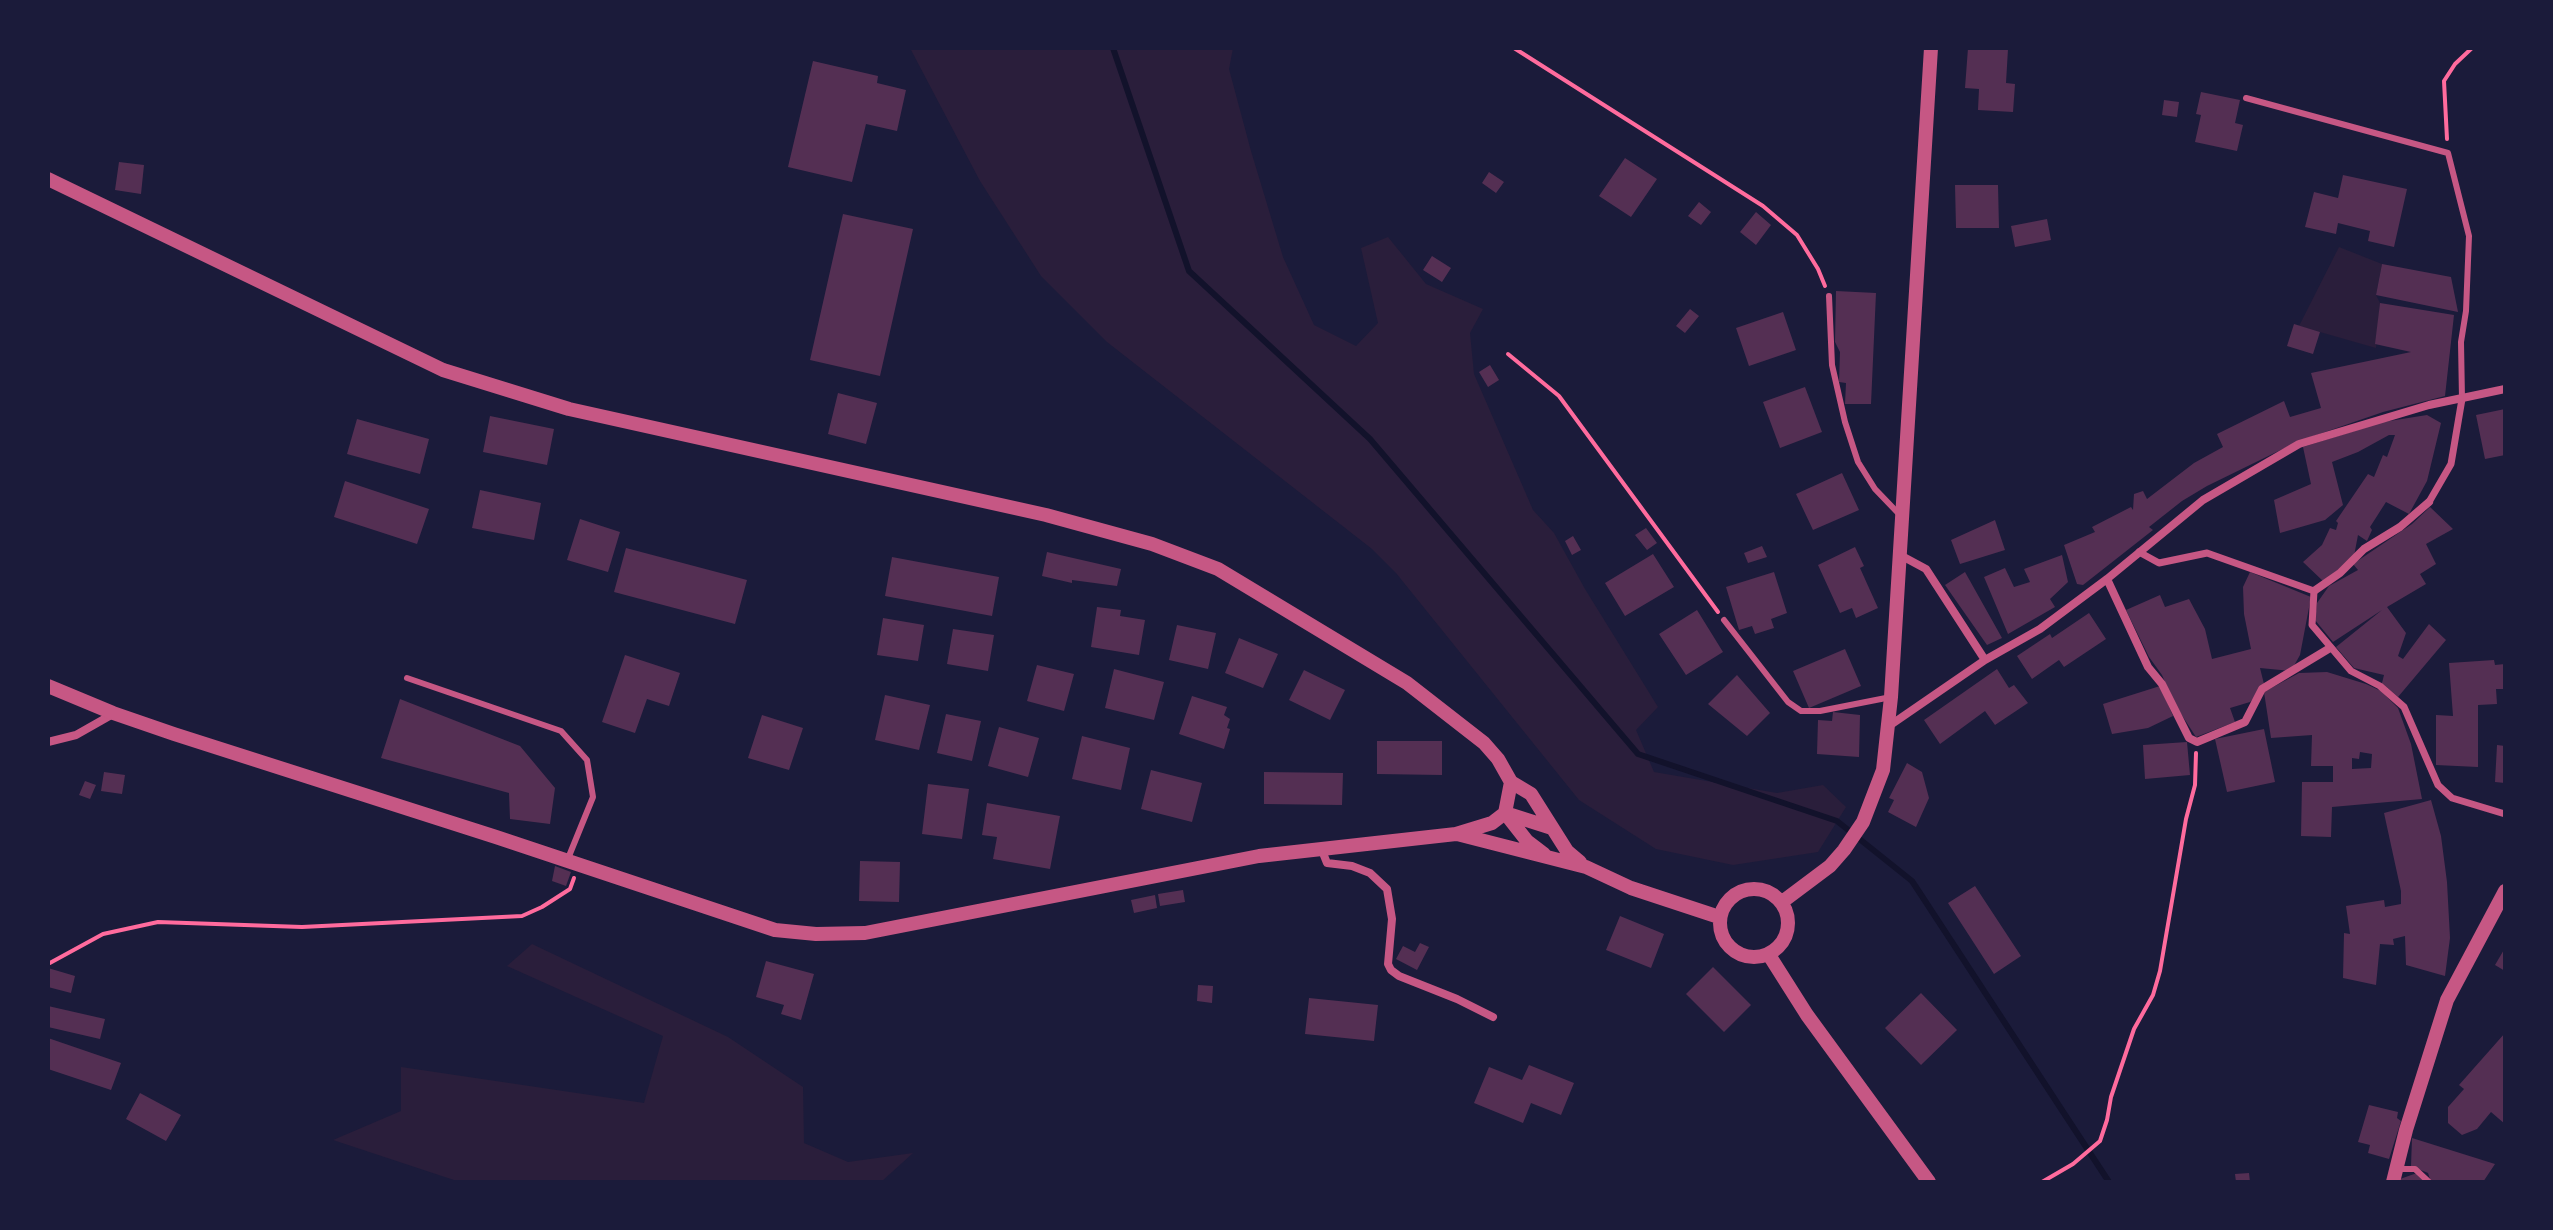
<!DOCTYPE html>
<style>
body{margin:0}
#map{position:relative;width:2553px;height:1230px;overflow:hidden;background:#1b1b3a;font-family:Ubuntu,sans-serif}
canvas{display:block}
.frame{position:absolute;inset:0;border:50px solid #1b1b3a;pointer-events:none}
</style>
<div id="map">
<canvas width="2553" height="1230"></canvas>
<div class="frame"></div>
</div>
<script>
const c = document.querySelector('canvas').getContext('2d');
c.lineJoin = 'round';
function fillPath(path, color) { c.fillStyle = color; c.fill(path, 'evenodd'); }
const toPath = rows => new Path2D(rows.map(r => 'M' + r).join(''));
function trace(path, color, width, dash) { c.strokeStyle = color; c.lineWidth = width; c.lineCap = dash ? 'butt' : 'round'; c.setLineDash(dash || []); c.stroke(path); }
fillPath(toPath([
 [910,48,1233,48,1229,69,1251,151,1283,257,1314,325,1356,346,1378,323,1361,248,1388,237,1426,284,1483,309,1470,333,1474,374,1533,510,1554,533,1585,589,1658,707,1636,730,1654,772,1777,793,1823,785,1846,807,1818,852,1733,865,1656,849,1579,800,1396,573,1372,549,1107,342,1041,276,980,181],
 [2339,247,2382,264,2376,295,2380,303,2376,348,2299,326],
 [532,944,728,1037,803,1087,804,1143,848,1162,913,1153,881,1182,460,1182,333,1140,401,1111,401,1067,644,1103,663,1036,507,966]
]), '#2a1e3b');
trace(toPath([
 [1113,48,1189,271,1370,439,1638,754,1837,821,1912,881,2109,1182]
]), '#12122b', 6);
fillPath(toPath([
 [1968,48,2008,49,2006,83,2015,84,2013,112,1978,110,1979,89,1965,88],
 [813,61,878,76,877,83,906,90,897,131,866,124,852,182,788,167],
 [2201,92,2240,100,2235,123,2243,125,2237,151,2195,142,2201,115,2196,114],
 [2164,100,2179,102,2177,117,2162,115],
 [1625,158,1657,179,1631,217,1599,196],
 [119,162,144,165,141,194,115,190],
 [1489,172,1504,182,1496,193,1482,183],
 [2343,175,2407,189,2394,247,2368,241,2370,231,2338,223,2336,234,2305,227,2314,192,2338,198],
 [1955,185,1998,185,1999,228,1956,228],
 [1699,202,1711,212,1701,225,1688,216],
 [1756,212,1771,225,1756,245,1740,232],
 [843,214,913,229,880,376,810,360],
 [2047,219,2051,240,2015,247,2011,226],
 [1432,256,1451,268,1442,282,1423,270],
 [2382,264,2451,277,2458,312,2376,295],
 [1836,291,1876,293,1871,404,1845,404,1846,383,1839,382,1840,352,1835,342],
 [2380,303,2454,315,2445,396,2383,412,2299,441,2207,486,2182,501,2149,527,2153,530,2083,585,2077,584,2064,545,2095,532,2092,527,2131,507,2133,510,2134,494,2143,491,2147,499,2194,463,2223,447,2217,434,2284,401,2290,417,2321,408,2311,373,2411,352,2375,344],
 [1690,309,1699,316,1685,333,1676,326],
 [1783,312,1796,350,1749,366,1736,328],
 [2294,324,2320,332,2313,354,2287,346],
 [1490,365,1499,380,1488,387,1479,372],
 [1805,387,1822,432,1780,448,1763,402],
 [838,393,877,403,866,444,828,434],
 [2505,409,2505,455,2485,459,2476,415],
 [2427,415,2441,423,2427,481,2409,514,2386,502,2370,527,2372,530,2367,541,2358,535,2354,556,2324,582,2303,562,2322,545,2330,528,2336,530,2338,523,2336,521,2368,474,2374,477,2383,455,2387,457,2395,435,2389,435,2358,452,2332,462,2343,505,2325,520,2280,533,2274,500,2311,484,2303,447,2383,422],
 [490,416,554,429,547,465,483,452],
 [357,419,429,439,420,474,347,454],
 [1842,473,1859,510,1813,530,1796,494],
 [345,481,429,509,417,544,334,517],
 [480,490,541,503,534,540,472,528],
 [2430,507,2453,529,2426,544,2436,564,2420,574,2426,584,2387,607,2406,633,2398,656,2403,659,2429,624,2446,640,2398,697,2382,683,2384,675,2354,668,2336,647,2382,610,2333,642,2315,620,2317,603,2329,586,2358,570,2353,564,2412,524],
 [580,519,620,532,608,572,567,560],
 [1995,520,2005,550,1960,564,1951,540],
 [1646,528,1657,543,1647,550,1635,535],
 [1573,536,1581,550,1572,555,1565,541],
 [1762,546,1767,557,1748,563,1744,553],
 [1855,547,1864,566,1860,568,1878,608,1856,618,1852,608,1840,613,1818,565],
 [626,548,747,580,735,624,614,592],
 [1047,552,1121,569,1117,586,1072,580,1072,583,1042,576],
 [1653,554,1674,587,1625,616,1605,583],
 [2062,555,2068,582,2050,599,2055,607,2008,634,1984,577,2005,568,2014,587,2030,582,2024,569],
 [892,557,999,577,992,616,885,596],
 [1774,572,1787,613,1771,619,1774,628,1755,634,1752,626,1739,630,1726,587],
 [1965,572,2002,638,1987,645,1945,585],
 [2250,572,2311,597,2300,655,2291,671,2260,668,2265,688,2250,702,2230,708,2235,722,2196,737,2174,703,2162,675,2149,657,2126,610,2160,595,2165,607,2189,599,2205,629,2212,659,2251,649,2244,614,2243,587],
 [1097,607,1121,610,1120,616,1145,620,1139,655,1091,647],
 [1697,610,1723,652,1686,675,1659,634],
 [2089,613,2106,639,2064,667,2059,660,2032,679,2017,656,2050,634,2052,638],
 [883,618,924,625,918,661,877,655],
 [1177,625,1216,633,1208,669,1169,660],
 [953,629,994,635,988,671,947,664],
 [1239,638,1278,654,1263,688,1225,673],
 [1845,649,1861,686,1809,708,1793,671],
 [625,655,680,673,669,706,647,699,635,733,602,722],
 [2494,660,2495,665,2505,664,2505,689,2496,689,2497,704,2478,705,2478,767,2436,765,2436,715,2453,716,2449,663],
 [1037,665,1074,674,1064,711,1027,701],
 [1114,669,1164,682,1154,720,1105,708],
 [1997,669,2009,688,2014,685,2028,703,1995,725,1985,711,1940,744,1924,720],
 [1304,670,1345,690,1330,720,1289,700],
 [2327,672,2366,684,2381,691,2398,708,2411,744,2422,799,2332,807,2331,837,2301,836,2302,782,2333,782,2333,766,2311,766,2312,735,2271,738,2264,692,2299,673],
 [2360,752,2372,754,2371,768,2352,769,2352,758,2359,759],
 [1737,675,1770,713,1747,736,1708,704],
 [2160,686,2173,716,2148,728,2112,734,2103,704],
 [885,695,930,705,919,750,875,740],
 [1192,696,1227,707,1224,715,1230,719,1227,728,1230,729,1224,749,1179,734],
 [400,699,520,746,555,788,550,824,510,819,509,793,381,758],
 [1833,712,1860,715,1859,757,1817,754,1818,720,1832,721],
 [946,714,981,721,972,761,937,753],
 [762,715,803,728,789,770,748,758],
 [999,727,1039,738,1028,777,988,766],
 [2264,729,2275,782,2227,792,2215,739],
 [1082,736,1130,748,1121,790,1072,779],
 [1377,741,1442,741,1442,775,1377,774],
 [2187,742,2190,775,2145,779,2143,745],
 [2497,745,2505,746,2505,783,2495,782],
 [1907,763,1922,772,1929,798,1916,827,1888,812,1894,800,1889,798],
 [1151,770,1202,783,1192,822,1141,809],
 [104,772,125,775,122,794,101,791],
 [1264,772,1343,773,1342,805,1264,804],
 [85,781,96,785,90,799,79,795],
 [928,784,969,789,962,839,922,834],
 [2431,800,2441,836,2447,882,2450,938,2445,976,2406,965,2405,936,2393,939,2394,945,2380,944,2376,985,2343,978,2344,933,2350,934,2346,906,2384,900,2385,907,2401,904,2401,891,2384,813],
 [987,803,1060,816,1050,869,993,859,997,837,982,835],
 [860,861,900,862,899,902,859,901],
 [555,866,571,872,566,886,552,881],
 [1975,886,2021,956,1994,974,1948,903],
 [1183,890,1185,902,1160,906,1158,894],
 [1155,895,1157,908,1134,913,1131,900],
 [1620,916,1664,934,1651,968,1606,950],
 [1420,943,1429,947,1417,970,1396,959,1403,946,1415,952],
 [2505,948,2505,971,2495,965],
 [766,961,814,974,801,1020,781,1014,784,1005,756,997],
 [1713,967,1751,1005,1724,1032,1686,994],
 [48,968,75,976,71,993,48,987],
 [1198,985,1213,986,1212,1003,1197,1001],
 [1921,993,1957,1030,1921,1065,1885,1028],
 [1309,998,1378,1005,1374,1041,1305,1034],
 [48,1006,105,1019,100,1039,48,1027],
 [2505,1033,2505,1124,2491,1112,2477,1129,2462,1135,2448,1123,2448,1107,2464,1089,2459,1085],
 [48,1038,121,1063,111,1090,48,1069],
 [1529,1065,1574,1083,1561,1115,1531,1103,1523,1123,1474,1103,1489,1067,1522,1080],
 [140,1093,181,1115,166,1141,126,1119],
 [2369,1105,2398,1112,2397,1118,2401,1121,2389,1159,2368,1153,2370,1145,2358,1142],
 [2412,1138,2495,1164,2483,1182,2431,1182,2428,1173,2411,1166],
 [2249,1173,2250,1182,2236,1182,2235,1174],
 [2417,1173,2426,1182,2401,1182,2400,1179]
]), '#542f53');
trace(toPath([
 [1514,48,1763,206,1797,235,1818,269,1825,286],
 [2447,139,2444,81,2455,64,2472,48],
 [1508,354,1559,396,1718,612],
 [48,964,103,934,158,922,302,927,522,916,542,907,570,889,574,878],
 [2042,1182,2073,1164,2100,1141,2107,1120,2111,1097,2134,1029,2153,995,2160,971,2186,819,2195,785,2196,753]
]), '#ff6b9d', 4);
trace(toPath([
 [2246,98,2448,153,2469,236,2466,311,2461,342,2462,399],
 [1829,296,1832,365,1845,422,1858,462,1875,489,1899,514],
 [1724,620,1788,702,1801,711,1820,711,1891,697],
 [407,678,561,731,587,760,593,797,567,861],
 [2397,1169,2415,1169,2429,1182]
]), '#c65784', 6);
trace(toPath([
 [2429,502,2451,464,2462,399],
 [2139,552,2159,563,2207,553,2314,591,2312,625,2351,671,2380,686,2404,707,2438,785,2452,798,2505,814]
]), '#c65784', 7);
trace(toPath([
 [1900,555,1926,569,1985,660],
 [2107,579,2148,667,2162,684,2189,738,2197,742,2245,722,2262,689,2330,648],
 [2314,591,2340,573,2364,549,2400,527,2429,502],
 [1889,726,1985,660,2040,629,2107,579,2203,500,2299,444,2429,405,2505,389],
 [48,742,76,735,113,714],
 [1321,848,1327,863,1352,866,1370,873,1387,889,1392,919,1388,964,1391,970,1399,976,1457,999,1493,1017]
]), '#c65784', 8);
trace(toPath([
 [48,179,443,370,569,409,1046,515,1152,544,1218,569,1407,683,1484,743,1498,759,1511,782,1505,813],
 [48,686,113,713,174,734,496,837,775,930,816,934,865,933,1259,856,1456,834,1492,823,1505,813],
 [1511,782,1531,794,1567,851,1580,862],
 [1505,813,1527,841,1544,854],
 [1505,813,1552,828],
 [1457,834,1586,867,1631,888,1719,917],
 '1720 923a34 34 0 1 1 68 0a34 34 0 1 1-68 0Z',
 [1782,902,1830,866,1844,850,1863,822,1883,770,1891,697,1931,48],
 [1769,955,1807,1015,1929,1182],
 [2393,1182,2406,1130,2447,1000,2505,891]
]), '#c65784', 14);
</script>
